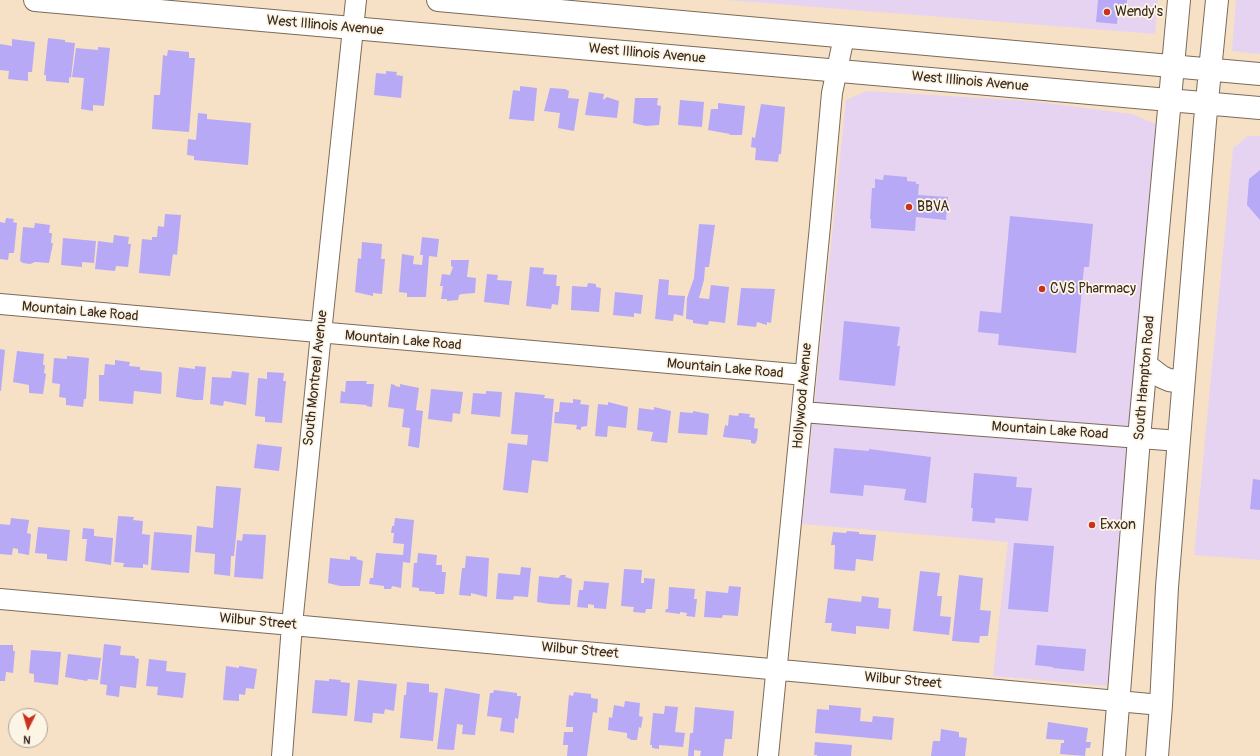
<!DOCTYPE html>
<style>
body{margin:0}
#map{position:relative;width:1260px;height:756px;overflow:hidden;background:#f6e1c7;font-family:Pangolin,sans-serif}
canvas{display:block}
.north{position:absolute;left:8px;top:708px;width:40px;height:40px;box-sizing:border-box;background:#fcf5e5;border:1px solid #afa495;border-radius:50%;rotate:185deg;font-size:11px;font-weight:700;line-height:16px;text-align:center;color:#3b2a1e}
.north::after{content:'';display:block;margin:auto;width:14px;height:18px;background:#c8321e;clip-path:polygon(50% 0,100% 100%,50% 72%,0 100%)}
</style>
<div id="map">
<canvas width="1260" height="756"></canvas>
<div class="north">N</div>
</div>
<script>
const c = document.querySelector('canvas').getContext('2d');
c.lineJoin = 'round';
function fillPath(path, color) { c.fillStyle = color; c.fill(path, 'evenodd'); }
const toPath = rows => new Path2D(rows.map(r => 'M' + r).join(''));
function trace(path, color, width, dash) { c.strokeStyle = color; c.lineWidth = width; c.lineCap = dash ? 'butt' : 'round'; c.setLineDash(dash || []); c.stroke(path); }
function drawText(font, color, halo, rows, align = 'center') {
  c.font = font + ' Pangolin,sans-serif'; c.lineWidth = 3.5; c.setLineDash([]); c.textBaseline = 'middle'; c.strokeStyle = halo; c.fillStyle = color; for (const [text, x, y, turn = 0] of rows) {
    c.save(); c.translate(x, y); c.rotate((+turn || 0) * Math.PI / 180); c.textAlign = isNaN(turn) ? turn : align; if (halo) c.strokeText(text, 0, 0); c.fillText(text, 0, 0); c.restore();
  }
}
fillPath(toPath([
 [728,0,1158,0,1155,34],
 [1236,0,1260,0,1260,54,1232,51],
 [867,91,1030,101,1132,114,1158,125,1112,677,1106,686,993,676,1008,542,802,524,846,100],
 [1248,136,1260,136,1260,560,1194,555,1233,148]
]), '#e5d3f1');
fillPath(toPath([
 [1098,0,1127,0,1126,13,1118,12,1117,24,1096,22],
 [48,38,65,40,65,42,75,43,71,78,69,77,69,83,46,81,46,75,44,75],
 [12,39,35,42,32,72,28,72,28,81,8,79,9,71,0,70,0,44,12,46],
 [98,47,110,48,104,106,93,105,93,111,81,109,84,78,72,77,76,48,98,50],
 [168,50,189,52,189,58,195,58,189,132,152,129,154,95,160,95,163,55,167,56],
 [386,71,397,72,396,75,403,76,401,98,374,95,376,73,386,74],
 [520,86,537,88,534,121,509,119,513,90,520,91],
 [550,88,565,89,569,91,568,98,579,99,574,131,558,128,560,113,544,111],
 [589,92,604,94,603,100,607,97,619,101,617,118,585,115],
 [635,98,658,98,657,105,661,106,659,125,646,126,633,123],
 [680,100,704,102,702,127,678,125],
 [718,103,745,106,742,135,729,135,730,134,708,130,711,109,718,109],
 [761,104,785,107,781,154,779,154,778,162,755,160,756,148,751,147,752,137,755,138],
 [198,113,207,114,207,119,251,123,248,165,194,160,194,156,187,155,188,139,196,140],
 [1260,170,1260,220,1247,205,1249,179],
 [884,175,907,177,907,181,916,182,916,184,919,184,918,195,948,197,946,220,916,217,915,231,871,228,871,219,870,219,872,188,875,188,875,179,883,180],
 [165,214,181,215,177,255,173,254,170,276,139,273,142,239,152,240,152,237,157,237,158,226,164,227],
 [1010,216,1093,224,1089,267,1084,267,1076,353,998,345,999,334,978,332,980,311,1001,313],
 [6,218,14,219,13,222,17,223,14,253,9,253,8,260,0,259,0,222,5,223],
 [35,223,50,225,49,233,52,233,51,243,53,243,49,263,35,262,30,264,23,263,20,261,23,227,34,228],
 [699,224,715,225,709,267,705,267,704,280,699,298,709,299,711,285,729,287,725,323,709,321,708,325,693,323,693,320,686,319,687,298,694,278],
 [114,235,129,237,128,244,131,244,128,267,116,266,115,271,95,269,98,241,113,243],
 [422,237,439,239,437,257,429,256,426,297,407,297,407,293,399,292,402,254,414,256,413,264,422,265,423,255,420,255],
 [63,238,96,241,94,263,82,262,82,267,61,265],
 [362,242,382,244,381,259,385,259,382,294,373,293,373,296,355,292,358,258,361,259],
 [451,260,469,260,467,277,476,278,475,293,462,294,459,295,458,300,447,301,447,299,441,299,443,286,440,286,442,274,450,275,453,267,451,266],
 [530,267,544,268,543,274,557,275,556,286,560,286,558,305,552,304,551,309,526,306],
 [487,274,498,275,497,280,512,281,509,305,484,302],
 [659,279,669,280,668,295,685,296,683,316,674,314,673,321,655,319],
 [588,283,596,284,596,287,601,288,599,312,571,310,572,286,587,287],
 [741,288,775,289,771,323,767,322,767,325,757,322,756,327,737,325],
 [615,292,643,295,641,314,634,313,634,317,613,315],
 [844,321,900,327,897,346,900,346,895,386,839,380],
 [0,349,5,350,1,391,0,391],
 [17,351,44,354,43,365,45,365,44,373,46,374,43,394,29,393,29,385,13,382],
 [67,356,89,358,86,399,84,399,83,407,66,405,66,398,59,397,60,384,52,383,54,358,67,359],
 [115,360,130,362,129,366,140,367,140,370,161,372,162,374,161,394,134,391,133,404,99,401,99,375,104,375,105,364,115,365],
 [195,366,206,367,203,400,195,400,176,397,179,367,195,369],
 [232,371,249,373,246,405,224,401,223,406,210,404,212,377,231,378],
 [267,372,284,373,283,381,286,381,282,423,265,422,265,417,255,416,258,378,267,379],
 [346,381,367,381,366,384,374,384,372,407,366,406,367,405,340,403,341,391,345,392],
 [391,384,395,385,395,386,400,387,400,384,419,388,416,410,423,411,421,429,420,429,421,430,419,448,408,446,410,428,402,427,404,409,388,407],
 [431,389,463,392,460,414,453,413,452,422,428,419],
 [486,391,502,392,500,417,471,414,473,393,486,394],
 [515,392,545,395,544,398,554,399,548,462,532,460,528,493,503,490,508,443,527,445,528,435,511,434],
 [573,399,581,400,580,404,589,405,587,426,581,427,581,430,576,429,577,425,554,423,555,412,559,412,560,402,573,403],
 [608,402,628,407,626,428,608,426,607,437,595,436,598,404,608,405],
 [654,407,671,411,667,443,651,441,653,432,637,430,639,408,654,410],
 [693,411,709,414,707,435,678,433,680,412,693,413],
 [739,413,750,414,749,417,755,418,754,428,758,429,757,440,755,444,751,443,751,440,723,437,725,425,728,426,729,415,738,416],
 [257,444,282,447,279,471,254,468],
 [834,448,869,451,869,449,931,457,926,503,904,500,906,489,864,485,863,496,830,493],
 [974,473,1017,477,1016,487,1032,488,1028,521,995,518,995,523,972,521,973,508,971,508],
 [1253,479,1260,480,1260,510,1250,509],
 [216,486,241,488,234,556,231,556,230,576,214,574,215,554,195,552,197,526,213,528],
 [118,516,134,517,133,520,143,521,142,534,150,535,148,565,143,564,143,568,123,567,124,563,114,562],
 [11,518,29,520,27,533,31,534,29,555,18,553,18,549,13,548,12,555,0,554,0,524,10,525],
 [395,518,414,520,410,563,403,562,401,588,392,586,391,589,384,589,384,586,369,584,370,578,373,578,376,553,403,555,404,544,393,543,394,533,391,533,392,526,394,526],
 [38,527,70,530,67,561,47,559,47,554,35,553],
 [83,528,94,529,94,536,113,538,111,565,85,561,87,539,82,539],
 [847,531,859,532,859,534,876,535,873,561,856,559,855,571,834,569,835,545,831,545,833,532,846,533],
 [154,532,192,535,189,573,151,570],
 [243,534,266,535,263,579,234,577,237,540,242,541],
 [1014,543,1054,546,1048,612,1008,609],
 [418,553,437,555,436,565,442,565,442,572,446,572,444,594,435,594,435,592,419,591,419,588,412,587,414,563,417,563],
 [350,556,357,557,356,559,363,561,360,586,340,586,328,583,330,558,350,560],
 [466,556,489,558,487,597,471,593,471,596,459,595,462,568,465,568],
 [521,567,531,568,528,597,514,596,513,600,496,599,498,573,520,575],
 [624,569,642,570,641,583,644,583,644,578,655,579,652,609,646,609,645,613,633,612,634,607,621,606],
 [920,571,940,573,937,596,942,596,940,616,951,617,949,635,913,631],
 [561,575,566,575,565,577,572,579,570,605,550,604,537,602,539,576,558,578],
 [959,575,983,578,980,610,991,611,988,636,980,636,979,643,952,641],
 [584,581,609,583,606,609,594,608,594,605,588,604,588,608,577,607,579,590,583,590],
 [729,586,741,587,738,616,723,615,722,618,704,617,706,591,728,593],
 [669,587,695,589,694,599,697,599,695,617,686,616,687,613,680,612,680,614,665,612,666,609,668,609],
 [862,596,879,598,878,608,891,609,889,629,856,626,856,634,831,631,832,623,825,623,828,598,861,602],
 [104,644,121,646,120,655,135,656,135,658,139,659,136,688,120,686,119,697,106,695,107,685,100,684],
 [0,645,13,645,13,651,15,651,13,673,6,672,5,681,0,681],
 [1037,645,1086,649,1084,671,1053,668,1053,667,1035,665],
 [31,650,61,652,58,685,34,682,34,674,29,673],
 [68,654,101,658,98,680,88,679,87,681,65,677],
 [149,659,167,661,166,671,186,673,183,698,157,695,158,687,146,686],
 [226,666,239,668,239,666,257,669,254,689,246,688,245,695,239,694,239,701,223,700],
 [329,679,341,680,340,682,350,683,347,716,312,713,315,680,329,681],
 [358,680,397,684,394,711,385,709,384,714,373,713,372,723,354,721],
 [407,682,429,684,429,692,438,693,433,741,400,738,404,695,406,695],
 [445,688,480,694,475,735,462,734,463,725,457,724,454,750,437,749],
 [494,690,517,693,517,696,521,696,518,719,515,718,514,733,500,731,502,718,487,716,490,693,493,693],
 [574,692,591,694,591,698,598,699,597,713,593,712,587,756,567,756,568,745,563,745,564,732,573,732,573,727,566,727,569,695,573,696],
 [625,701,640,703,639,716,643,717,641,728,639,727,637,740,630,740,631,739,627,738,627,733,608,730,609,717,612,718,614,705,624,707],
 [829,705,861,708,860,721,872,722,873,716,894,718,892,740,815,733,817,709,829,710],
 [665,706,678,707,675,732,685,733,683,747,659,745,659,749,652,748,652,745,650,745,653,713,664,714],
 [695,707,734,711,732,739,725,739,723,756,700,756,701,751,694,750,694,756,688,756,690,733,693,733],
 [1048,722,1088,728,1086,742,1091,742,1090,748,1086,748,1085,756,1060,754,1061,743,1064,743,1064,740,1046,739],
 [941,729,959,732,959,737,967,738,965,756,931,756,933,741,940,741],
 [815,742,852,745,851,756,817,756,817,755,814,755]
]), '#b7a9f5');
const minor = toPath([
 [0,304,805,375],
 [802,412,1179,441],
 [0,599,292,625,1161,705],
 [282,756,292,625,321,333,356,0],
 [768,756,820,226,832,93,844,37]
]);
const secondary = toPath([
 [35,0,1260,108],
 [438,0,1260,74],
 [1146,365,1162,377,1169,380,1183,382],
 [1114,756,1139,438,1179,0],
 [1157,756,1161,705,1167,587,1178,451,1205,121,1217,0]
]);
trace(minor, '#7c6a59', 22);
trace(secondary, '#7c6a59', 24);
trace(minor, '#fff', 20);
trace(secondary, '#fff', 22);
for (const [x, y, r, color] of [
 [1107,12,4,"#c8321e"],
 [909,207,4,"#c8321e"],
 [1042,289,4,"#c8321e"],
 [1092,525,4,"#c8321e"]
]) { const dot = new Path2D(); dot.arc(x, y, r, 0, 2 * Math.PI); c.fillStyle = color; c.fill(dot); trace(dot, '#fcf5e5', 1.5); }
drawText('14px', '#3b2a1e', '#fcf5e5', [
 ["Wendy's",1115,12],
 ["BBVA",917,207],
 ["CVS Pharmacy",1050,289],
 ["Exxon",1100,525]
], 'left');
drawText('14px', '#3b2a1e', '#fcf5e5', [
 ["West Illinois Avenue",325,26,5],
 ["West Illinois Avenue",647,54,5],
 ["West Illinois Avenue",970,82,5],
 ["Mountain Lake Road",80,312,5],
 ["Mountain Lake Road",403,341,5],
 ["Mountain Lake Road",725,369,5],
 ["South Montreal Avenue",316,378,-84],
 ["South Hampton Road",1145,378,-85],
 ["Hollywood Avenue",803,396,-85],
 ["Mountain Lake Road",1050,431,4],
 ["Wilbur Street",258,622,5],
 ["Wilbur Street",580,651,5],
 ["Wilbur Street",903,681,5]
]);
</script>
